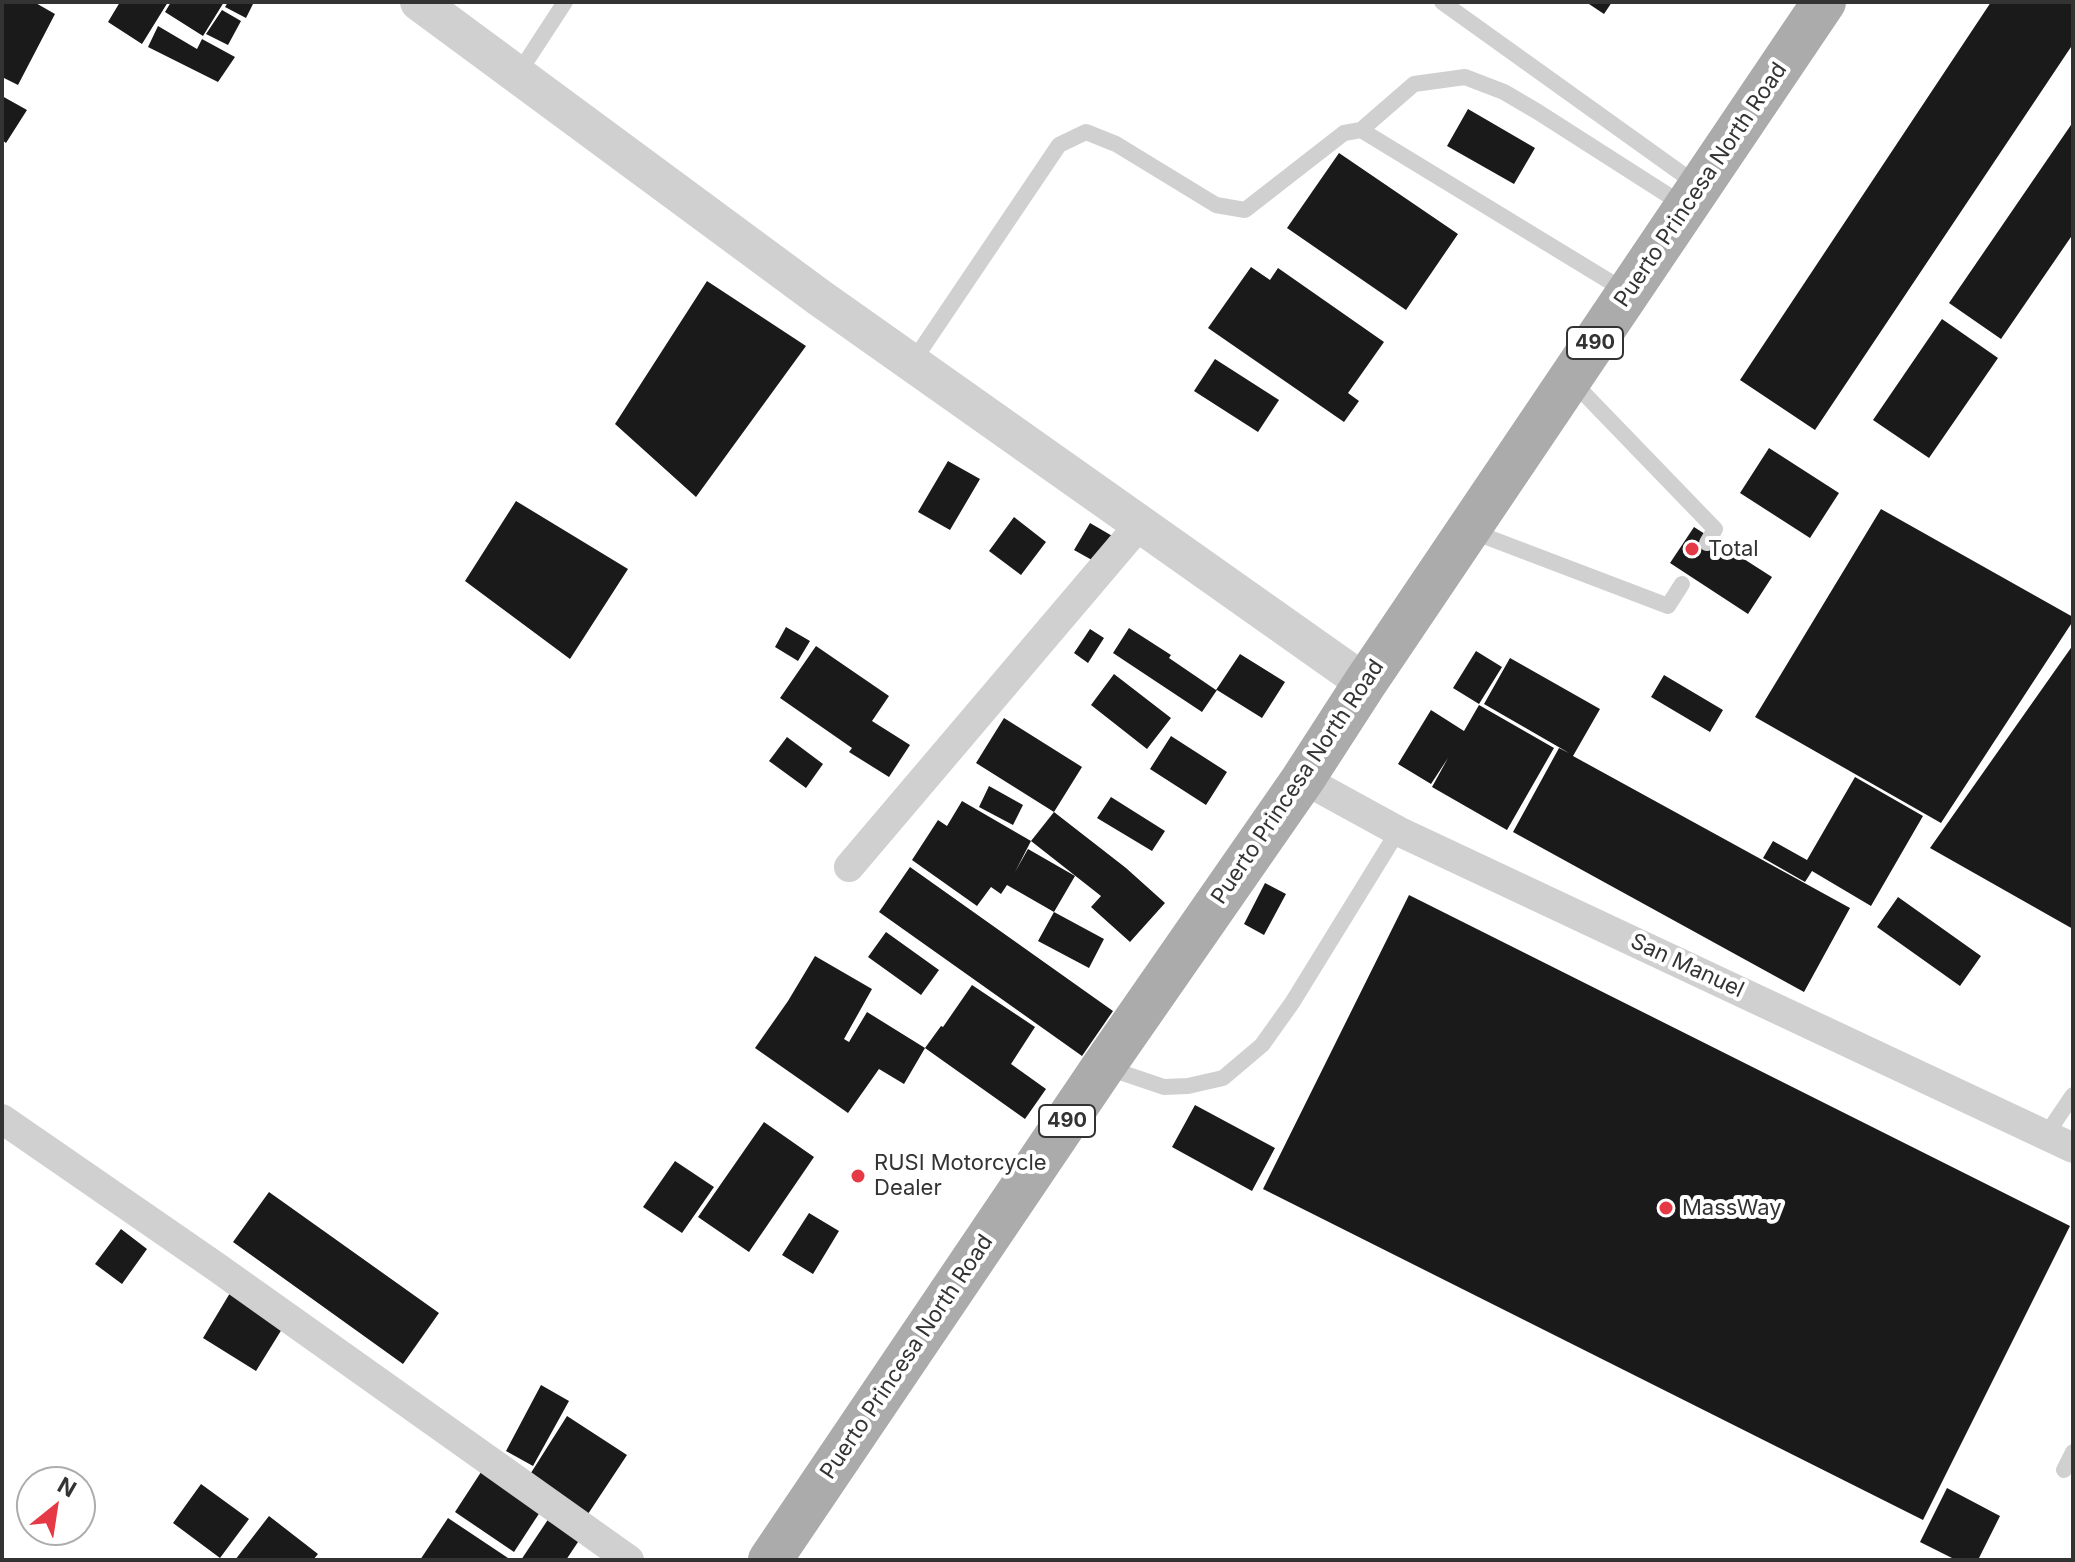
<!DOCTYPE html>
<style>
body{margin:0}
#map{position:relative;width:2075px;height:1562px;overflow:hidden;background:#fff;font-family:Inter,sans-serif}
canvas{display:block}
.frame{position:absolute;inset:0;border:4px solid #333;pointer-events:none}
.north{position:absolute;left:16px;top:1466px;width:80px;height:80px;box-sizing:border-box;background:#fff;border:2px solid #adadad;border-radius:50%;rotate:30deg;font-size:22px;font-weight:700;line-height:32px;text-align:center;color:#333}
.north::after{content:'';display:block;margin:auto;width:28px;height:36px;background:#e63946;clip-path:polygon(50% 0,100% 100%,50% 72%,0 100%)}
</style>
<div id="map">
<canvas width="2075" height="1562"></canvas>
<div class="frame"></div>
<div class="north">N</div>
</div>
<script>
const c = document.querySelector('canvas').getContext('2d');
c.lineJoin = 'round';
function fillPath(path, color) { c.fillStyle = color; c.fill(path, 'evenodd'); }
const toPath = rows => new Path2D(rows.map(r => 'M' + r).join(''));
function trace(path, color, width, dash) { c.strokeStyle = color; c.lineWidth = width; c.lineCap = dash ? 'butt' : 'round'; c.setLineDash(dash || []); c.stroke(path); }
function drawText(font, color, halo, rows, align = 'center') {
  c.font = font + ' Inter,sans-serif'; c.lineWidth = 8; c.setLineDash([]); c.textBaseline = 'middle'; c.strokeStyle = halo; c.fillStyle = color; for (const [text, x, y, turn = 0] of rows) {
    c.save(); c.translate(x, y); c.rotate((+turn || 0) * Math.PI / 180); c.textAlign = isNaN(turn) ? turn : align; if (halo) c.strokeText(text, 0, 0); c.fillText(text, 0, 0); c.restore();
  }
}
fillPath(toPath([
 [2,2,34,2,55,14,18,85,2,77],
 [120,2,168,2,142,44,108,22],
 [171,2,224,2,203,36,165,12],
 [228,2,254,2,246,18,225,7],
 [1586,2,1612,2,1604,14],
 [1991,2,2073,2,2073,44,1815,430,1740,380],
 [222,10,241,21,228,45,206,34],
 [158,26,197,49,202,39,235,57,218,82,148,47],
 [2,96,27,110,6,143,2,140],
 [1468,109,1535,148,1514,184,1447,146],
 [2073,122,2073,234,2001,339,1949,303],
 [1339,153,1458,234,1406,310,1287,228],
 [1251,267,1270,280,1278,268,1384,342,1348,393,1359,401,1344,422,1208,328],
 [707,281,806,346,696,497,615,424],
 [1942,319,1998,358,1929,458,1873,420],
 [1215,359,1279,400,1258,432,1194,391],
 [1769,448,1839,493,1810,538,1740,493],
 [948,461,980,479,950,530,918,512],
 [516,501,628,569,570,659,465,581],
 [1881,509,2073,617,2073,621,1941,823,1755,717],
 [1014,517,1046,542,1021,575,989,551],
 [1090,523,1114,537,1099,564,1074,550],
 [1694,527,1772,577,1748,614,1670,563],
 [786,627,810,641,798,661,775,647],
 [1129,628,1171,655,1169,658,1216,690,1240,654,1285,682,1262,718,1217,690,1202,712,1113,653],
 [1090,629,1104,638,1088,663,1074,653],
 [2073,645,2073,929,1930,848],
 [816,646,889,696,872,721,910,745,889,777,849,752,852,748,780,698],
 [1476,651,1502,667,1479,704,1453,688],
 [1510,658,1600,709,1573,756,1850,908,1804,992,1513,832,1559,748,1569,753,1484,704],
 [1114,674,1171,718,1147,749,1091,705],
 [1664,675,1723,710,1710,732,1651,697],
 [1479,705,1554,748,1507,830,1432,787,1448,758,1431,784,1398,764,1431,710,1464,731],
 [1004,718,1082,767,1054,812,976,763],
 [1171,736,1227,772,1206,805,1150,769],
 [787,737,823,764,806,788,769,761],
 [1855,777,1923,816,1871,906,1812,871,1805,882,1763,858,1773,841,1807,860],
 [989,786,1023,805,1013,825,979,807],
 [1111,797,1165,831,1152,851,1097,818],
 [962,801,1031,841,1015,872,1028,849,1075,876,1054,912,1104,939,1089,968,1038,941,1054,912,1007,885,1001,894,991,887,977,906,912,860,938,820,947,826],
 [1054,812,1126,868,1165,903,1130,942,1091,907,1101,896,1031,841],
 [910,867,1113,1011,1082,1056,879,912],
 [1265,883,1286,894,1264,935,1244,924],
 [1409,895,2070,1226,1923,1520,1263,1189],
 [1898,897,1981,956,1960,986,1877,927],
 [886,932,939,970,921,995,868,957],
 [815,956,872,989,844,1039,849,1042,867,1012,925,1048,904,1084,879,1069,848,1113,755,1048,788,1001],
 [972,985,1035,1027,1011,1064,1046,1089,1025,1119,925,1048,941,1026,943,1027],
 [1195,1105,1275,1148,1252,1191,1172,1147],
 [764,1122,814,1157,749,1252,698,1217],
 [675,1161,714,1187,682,1233,643,1207],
 [269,1192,439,1313,403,1364,233,1242],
 [809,1213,839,1231,813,1274,782,1255],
 [121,1229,147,1249,122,1284,95,1264],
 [233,1288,287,1321,256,1371,203,1338],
 [541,1385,569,1401,533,1466,506,1451],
 [567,1416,627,1455,588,1514,529,1476],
 [483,1469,542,1509,514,1552,455,1512],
 [201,1484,249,1519,220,1558,173,1523],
 [1947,1488,2000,1516,1978,1560,1956,1560,1920,1542],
 [269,1516,318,1554,313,1560,235,1560],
 [448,1518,511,1560,420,1560],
 [549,1518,580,1539,566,1560,521,1560]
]), '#1a1a1a');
trace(toPath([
 [1442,2,1699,186],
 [518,74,565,2],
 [1361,130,1414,84,1465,77,1504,92,1538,112,1685,206],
 [912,363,1059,145,1086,132,1116,144,1216,205,1245,210,1344,133,1361,130,1627,292],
 [1572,381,1715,529,1707,543],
 [1471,531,1668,606,1682,584],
 [1105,1067,1164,1087,1188,1086,1223,1078,1262,1045,1292,1003,1398,831],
 [2046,1135,2073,1095],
 [2064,1470,2073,1452]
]), '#d0d0d0', 16);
trace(toPath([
 [1303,779,1398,831,2073,1148],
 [849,867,1141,523],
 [2,1119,215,1266,629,1560]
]), '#d0d0d0', 30);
trace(toPath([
 [419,2,820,298,1365,683]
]), '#d0d0d0', 38);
trace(toPath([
 [770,1560,1103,1067,1303,779,1365,683,1824,2]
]), '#ababab', 44);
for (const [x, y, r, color] of [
 [1692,549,8,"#e63946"],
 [858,1176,8,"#e63946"],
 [1666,1208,8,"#e63946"]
]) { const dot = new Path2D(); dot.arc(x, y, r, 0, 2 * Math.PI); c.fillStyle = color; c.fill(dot); trace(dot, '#fff', 3); }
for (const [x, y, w] of [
 [1595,343,56],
 [1067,1121,56]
]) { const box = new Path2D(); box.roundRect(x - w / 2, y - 16, w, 32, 6); c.fillStyle = '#fff'; c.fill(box); trace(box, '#333', 2); }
drawText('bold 20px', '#333', null, [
 ["490",1595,343],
 ["490",1067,1121]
]);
drawText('22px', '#333', '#fff', [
 ["Puerto Princesa North Road",1701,185,-56],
 ["Puerto Princesa North Road",1298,782,-56],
 ["San Manuel",1687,966,25],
 ["Puerto Princesa North Road",907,1357,-56]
]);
drawText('22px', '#333', '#fff', [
 ["Total",1708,549],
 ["RUSI Motorcycle",874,1163],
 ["Dealer",874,1188],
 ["MassWay",1682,1208]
], 'left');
</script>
